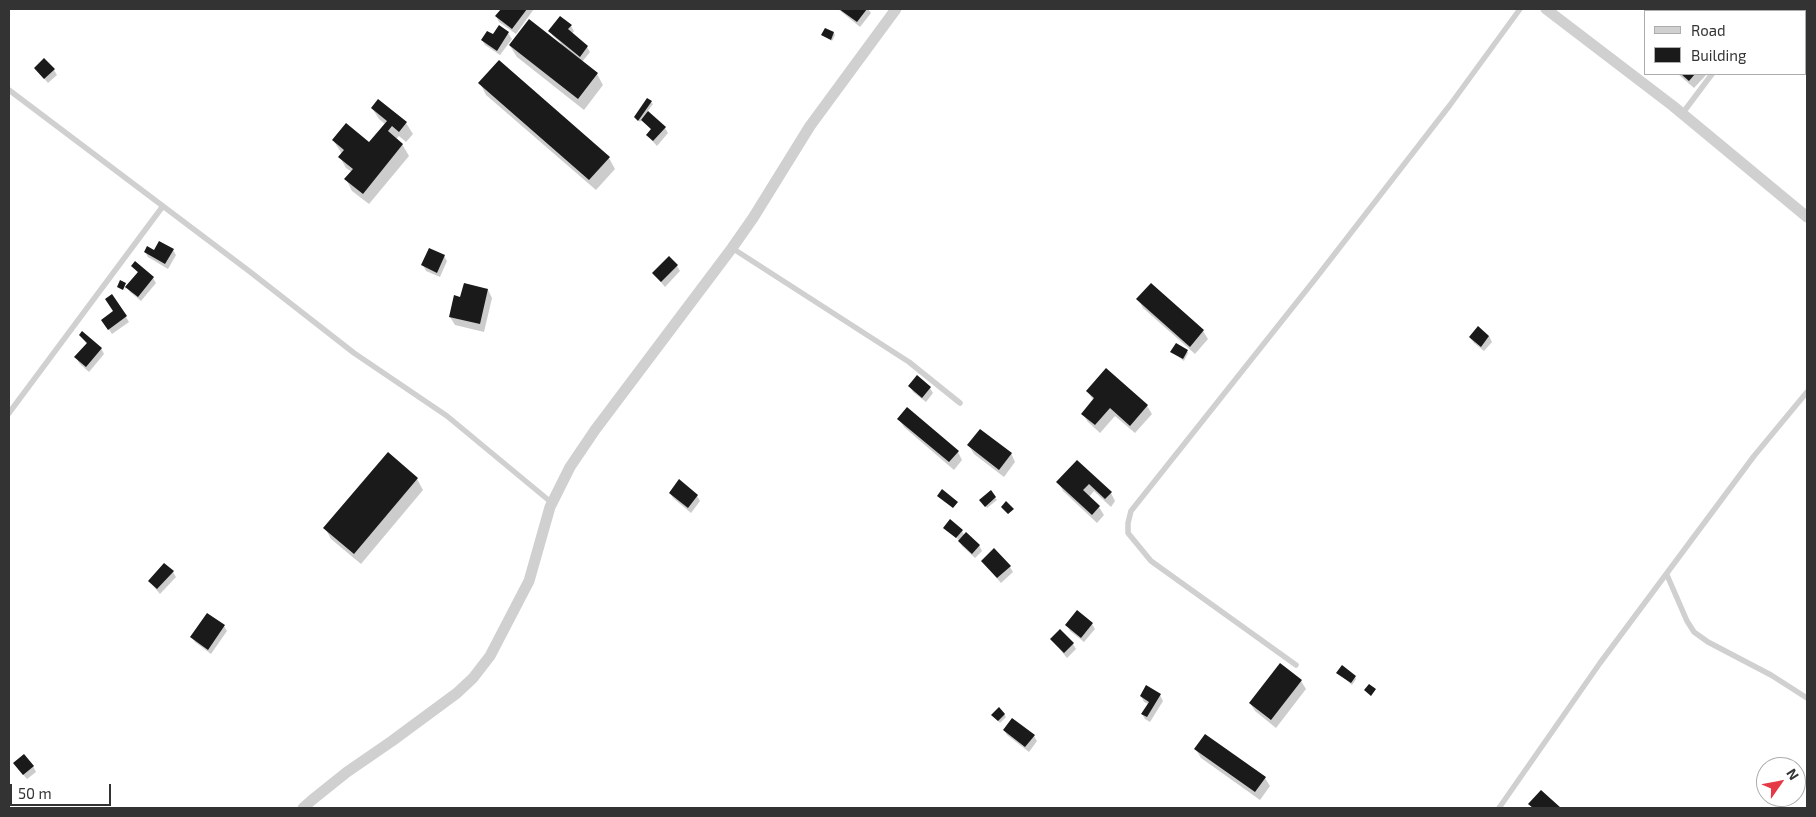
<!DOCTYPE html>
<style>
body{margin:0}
#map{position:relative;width:1816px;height:817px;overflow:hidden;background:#fff;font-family:"Exo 2",sans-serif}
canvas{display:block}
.frame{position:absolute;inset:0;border:10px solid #333;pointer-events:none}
.legend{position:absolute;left:1644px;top:10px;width:162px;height:65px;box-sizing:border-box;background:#fff;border:1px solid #adadad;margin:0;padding:6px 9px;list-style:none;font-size:15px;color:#333}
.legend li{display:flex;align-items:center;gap:10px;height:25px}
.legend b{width:25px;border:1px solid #adadad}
.north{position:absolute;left:1756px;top:757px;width:50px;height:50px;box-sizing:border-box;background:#fff;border:1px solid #adadad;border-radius:50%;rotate:57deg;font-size:14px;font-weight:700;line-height:20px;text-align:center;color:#333}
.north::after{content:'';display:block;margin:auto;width:18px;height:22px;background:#e63946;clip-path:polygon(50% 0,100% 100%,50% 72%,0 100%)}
.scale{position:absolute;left:10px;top:784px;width:101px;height:22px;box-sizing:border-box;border:2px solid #333;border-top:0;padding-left:6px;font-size:15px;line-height:18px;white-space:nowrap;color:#333;-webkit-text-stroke:4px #fff;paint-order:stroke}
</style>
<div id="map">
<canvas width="1816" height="817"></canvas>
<div class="frame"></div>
<ul class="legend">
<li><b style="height:6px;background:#d0d0d0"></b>Road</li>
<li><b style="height:14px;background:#1a1a1a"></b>Building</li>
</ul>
<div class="north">N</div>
<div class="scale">50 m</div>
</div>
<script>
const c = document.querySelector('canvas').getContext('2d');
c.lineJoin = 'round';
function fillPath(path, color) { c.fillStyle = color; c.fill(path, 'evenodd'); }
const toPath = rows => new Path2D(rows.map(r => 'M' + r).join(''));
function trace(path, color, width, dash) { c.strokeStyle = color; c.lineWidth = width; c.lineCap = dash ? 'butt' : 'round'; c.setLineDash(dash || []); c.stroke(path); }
fillPath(toPath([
 [502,9,534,9,516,34,499,22,496,16],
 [838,9,868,9,871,13,860,27],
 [1703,9,1758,9,1760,11,1704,11],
 [571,26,574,31,572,34,587,47,590,52,582,62,597,74,603,85,584,110,517,57,510,46,560,45,561,43,553,36,550,31],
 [499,27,508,33,512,39,500,55,485,45,482,40,493,36],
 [834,33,835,35,832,41,822,35],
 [35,68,54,70,57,75,48,83],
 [1678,74,1707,74,1694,88],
 [480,83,609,158,615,169,596,190,486,95],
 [648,99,653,104,647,112,665,128,668,133,657,146,647,135,651,130,642,119,640,122,635,117],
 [378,101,406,123,413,134,406,142,399,136,396,139,402,144,409,156,369,204,352,191,346,179,352,172,346,168,340,157,342,154,333,140,369,144,385,124,379,119,372,108],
 [173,250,176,255,168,269,148,257,145,252],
 [444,256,447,261,440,277,426,271,423,265],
 [132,266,153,278,156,283,141,301,130,292,127,286,124,291,126,286,138,273],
 [677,266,680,271,665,287,653,273],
 [1151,285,1203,331,1208,339,1195,354,1143,308,1138,299],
 [488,290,492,298,484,332,455,325,450,317,461,298],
 [126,317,129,322,112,334,106,325],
 [80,335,101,348,104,354,89,372,79,363,76,357,87,344],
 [1489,336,1492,342,1484,351,1474,343,1470,338],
 [1187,351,1188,353,1184,361,1172,352],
 [910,386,930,388,933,393,926,402,913,392],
 [1087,391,1147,406,1152,414,1135,433,1115,416,1100,433,1088,422,1083,414,1094,401],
 [899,419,958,452,962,460,954,470,904,427],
 [969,446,1011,453,1015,462,1004,477,974,454],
 [1077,462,1111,493,1115,501,1111,507,1094,491,1089,497,1099,507,1104,515,1097,523,1063,491,1058,482],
 [417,479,423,490,361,564,331,539,325,528],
 [680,481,697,496,700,501,691,513,673,498,670,493],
 [990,492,997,500,987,508,982,502],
 [946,530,962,531,964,535,979,545,982,551,975,558,962,546,958,539],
 [982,561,1010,567,1013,572,1001,583],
 [173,572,176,577,160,594,149,581],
 [208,614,224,626,227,631,211,654,195,642,192,637],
 [1092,624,1095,629,1084,642,1070,631,1067,625],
 [1052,640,1073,644,1076,649,1067,658],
 [1280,665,1301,681,1306,689,1276,728,1255,711,1250,703],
 [1338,673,1355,677,1356,679,1352,685],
 [1160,695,1163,701,1150,722,1145,719,1142,714,1148,704,1144,702,1141,696],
 [1004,714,1006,717,1000,723,994,717],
 [1004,730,1034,736,1037,741,1029,752,1007,735],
 [1196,750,1265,778,1270,786,1260,800,1201,758],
 [33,766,36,772,27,779,18,769]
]), '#0003');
fillPath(toPath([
 [501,9,527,9,512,29,495,16],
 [839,9,867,9,857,22],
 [1705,9,1758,9,1756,11,1723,11,1720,9,1719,11,1708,11],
 [560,16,572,25,568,29,588,46,580,57,548,31],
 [529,19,598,73,578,99,509,45],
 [499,25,509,32,497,51,481,40,487,31,493,34],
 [825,28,834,32,831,40,821,35],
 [44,58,55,69,44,79,34,68],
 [499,60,610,157,589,180,478,83],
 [1681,74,1695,74,1689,81],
 [647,98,652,101,638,121,634,117],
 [378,99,407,122,399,132,392,126,388,131,403,144,363,194,344,179,353,169,338,157,344,150,332,140,346,123,369,142,387,121,371,108],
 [648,111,666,127,653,141,646,135,651,129,641,120],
 [159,241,174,249,165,264,144,252,147,246,154,250],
 [429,248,445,255,437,273,421,265],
 [669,256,678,265,661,282,652,273],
 [135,261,154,277,138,297,125,287,138,272,131,266],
 [120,280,126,283,123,290,117,287],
 [464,283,488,289,480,324,449,317,454,295,460,297],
 [1151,283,1204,330,1190,347,1136,299],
 [112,294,127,316,108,330,101,320,113,311,105,299],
 [1478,326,1489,336,1481,347,1469,337],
 [82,331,102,348,86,367,74,357,87,343,79,335],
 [1176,343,1188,350,1183,359,1170,352],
 [1106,368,1148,405,1130,426,1110,408,1095,425,1081,414,1094,398,1086,391],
 [917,375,931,387,922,398,908,386],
 [907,407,959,451,949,462,897,419],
 [980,429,1012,453,999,470,967,445],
 [388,452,418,478,354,554,323,528],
 [1077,460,1112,492,1105,499,1089,484,1083,490,1100,506,1092,515,1056,482],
 [679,479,698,495,688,508,669,493],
 [942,489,958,502,953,508,937,496],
 [991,490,996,497,985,507,979,500],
 [1006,501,1014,509,1008,514,1001,507],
 [950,519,963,530,956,538,943,528],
 [966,532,980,545,972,554,958,541],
 [994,548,1011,566,997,578,981,561],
 [164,563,174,571,157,589,148,581],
 [1077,610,1093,623,1081,638,1065,625],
 [207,613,225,625,208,650,190,637],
 [1060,629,1074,643,1064,653,1050,639],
 [1280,663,1302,680,1271,720,1249,703],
 [1342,665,1356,676,1351,683,1336,673],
 [1369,684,1376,689,1371,696,1364,690],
 [1146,685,1161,694,1147,717,1141,714,1149,702,1140,696],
 [999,707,1005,714,998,721,991,715],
 [1012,718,1035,735,1025,747,1003,730],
 [1205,734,1266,777,1255,792,1194,749],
 [24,754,34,766,23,775,13,763],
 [1541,790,1561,808,1533,808,1528,804]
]), '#1a1a1a');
trace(toPath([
 [1757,11,1759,9],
 [9,90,249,271,354,353,447,416,552,503],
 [1682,114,1712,74],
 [732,248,909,362,960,403],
 [9,413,163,206],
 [1667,575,1687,621,1694,632,1708,642,1771,675,1807,698],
 [1296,665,1151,561,1128,533,1128,523,1131,511,1316,278,1450,105,1520,9],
 [1499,808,1600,663,1754,456,1807,392]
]), '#d0d0d0', 5.5);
trace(toPath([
 [1546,9,1673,106,1807,217],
 [303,808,312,800,347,772,392,741,457,693,473,678,490,656,529,581,550,507,570,467,595,430,732,248,753,218,810,126,896,9]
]), '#d0d0d0', 11);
</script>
